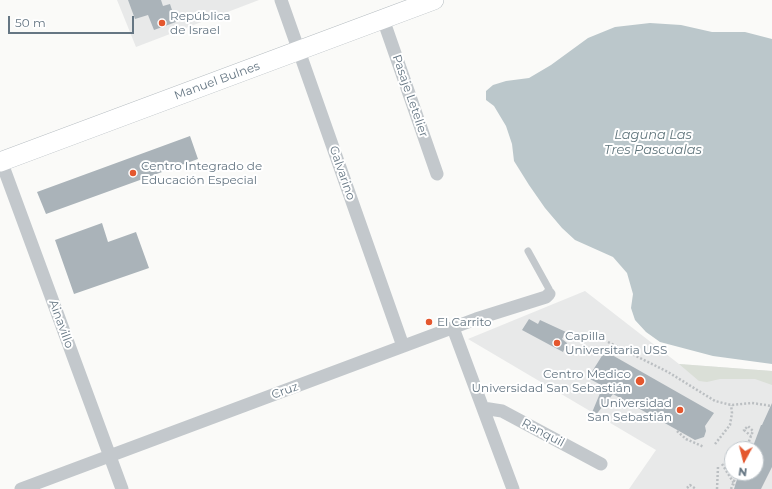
<!DOCTYPE html>
<meta charset="utf-8">
<style>
body{margin:0}
#map{position:relative;width:772px;height:489px;overflow:hidden;background:#fafaf8;font-family:Montserrat,sans-serif}
canvas{display:block}
.north{position:absolute;left:724px;top:441px;width:40px;height:40px;box-sizing:border-box;background:#fff;border:1px solid #c1c8cd;border-radius:50%;rotate:187deg;font-size:11px;font-weight:700;line-height:16px;text-align:center;color:#657683}
.north::after{content:'';display:block;margin:auto;width:14px;height:18px;background:#e4572e;clip-path:polygon(50% 0,100% 100%,50% 72%,0 100%)}
.scale{position:absolute;left:8px;top:16px;width:126px;height:18px;box-sizing:border-box;border:2px solid #657683;border-top:0;padding-left:5px;font-size:12px;line-height:14px;white-space:nowrap;color:#657683;-webkit-text-stroke:3px #fff;paint-order:stroke}
</style>
<div id="map">
<canvas width="772" height="489"></canvas>
<div class="north">N</div>
<div class="scale">50 m</div>
</div>
<script>
const c = document.querySelector('canvas').getContext('2d');
c.lineJoin = 'round';
function fillPath(path, color) { c.fillStyle = color; c.fill(path, 'evenodd'); }
const toPath = rows => new Path2D(rows.map(r => 'M' + r).join(''));
function trace(path, color, width, dash) { c.strokeStyle = color; c.lineWidth = width; c.lineCap = dash ? 'butt' : 'round'; c.setLineDash(dash || []); c.stroke(path); }
function drawText(font, color, halo, rows, align = 'center') {
  c.font = font + ' Montserrat,sans-serif'; c.lineWidth = 4; c.setLineDash([]); c.textBaseline = 'middle'; c.strokeStyle = halo; c.fillStyle = color; for (const [text, x, y, turn = 0] of rows) {
    c.save(); c.translate(x, y); c.rotate((+turn || 0) * Math.PI / 180); c.textAlign = isNaN(turn) ? turn : align; if (halo) c.strokeText(text, 0, 0); c.fillText(text, 0, 0); c.restore();
  }
}
fillPath(toPath([
 [117,0,259,0,136,47],
 [585,291,679,364,772,371,772,489,629,489,656,450,468,339],
 [732,449,756,449,756,473,732,473]
]), '#e8e9e9');
fillPath(toPath([
 [679,364,772,371,772,385,755,379,720,379,707,382,699,381]
]), '#dadfd7');
fillPath(toPath([
 [650,23,681,25,712,32,745,32,772,39,772,364,713,356,660,342,646,332,635,320,631,308,633,294,627,273,613,257,575,240,562,228,545,208,529,185,514,161,512,144,506,126,494,106,486,100,486,91,493,85,506,81,529,78,551,65,588,38,615,27]
]), '#bbc7cb');
fillPath(toPath([
 [128,0,161,0,163,6,170,4,176,22,154,30,148,15,135,19],
 [190,136,198,159,46,214,37,192],
 [102,223,108,242,136,232,149,268,74,294,55,240],
 [529,319,538,324,540,320,566,332,562,339,567,343,563,352,522,330],
 [605,351,714,413,705,426,706,431,704,437,695,440,613,394,594,417,591,415,603,386,588,378],
 [772,403,772,467,761,489,734,489,739,473,756,473,756,449,752,449,761,425,762,425]
]), '#aab3b9');
const secondary = toPath([
 [0,162,434,0]
]);
trace(secondary, '#b3babf', 20);
trace(toPath([
 [608,342,668,372,715,401,731,405,752,403,772,406],
 [677,431,686,439,704,447],
 [715,444,730,425,732,413,731,405],
 [746,449,751,436,753,431,748,426,744,430,751,436],
 [722,464,735,485],
 [687,488,690,485,696,489],
 [717,489,718,467],
 [731,489,737,473]
]), '#bbbfc2', 2.5, [2, 2]);
trace(toPath([
 [528,251,549,289,549,294]
]), '#c3c8cc', 7);
trace(toPath([
 [281,0,403,346],
 [383,19,437,174],
 [0,158,122,489],
 [453,328,513,489],
 [483,408,502,411,601,464],
 [21,489,476,319,546,297,549,294]
]), '#c3c8cc', 13);
trace(secondary, '#fff', 19);
for (const [x, y, r, color] of [
 [162,23,4,"#e4572e"],
 [133,173,4,"#e4572e"],
 [429,322,4,"#e4572e"],
 [557,343,4,"#e4572e"],
 [640,381,5,"#e4572e"],
 [680,410,4,"#e4572e"]
]) { const dot = new Path2D(); dot.arc(x, y, r, 0, 2 * Math.PI); c.fillStyle = color; c.fill(dot); trace(dot, '#fff', 1.5); }
drawText('12px', '#657683', '#fff', [
 ["República",170,16],
 ["de Israel",170,30],
 ["Centro Integrado de",141,166],
 ["Educación Especial",141,180],
 ["El Carrito",437,322],
 ["Capilla",565,336],
 ["Universitaria USS",565,350],
 ["Centro Medico",631,374,"right"],
 ["Universidad San Sebastián",631,388,"right"],
 ["Universidad",672,403,"right"],
 ["San Sebastián",672,417,"right"]
], 'left');
drawText('12px', '#657683', '#fff', [
 ["Manuel Bulnes",217,81,-20],
 ["Pasaje Letelier",410,96,71],
 ["Galvarino",342,173,71],
 ["Ainavillo",61,324,70],
 ["Cruz",285,391,-20],
 ["Ranquil",543,433,28]
]);
drawText('italic 13px', '#60757c', '#fff', [
 ["Laguna Las",653,135],
 ["Tres Pascualas",653,150]
]);
</script>
